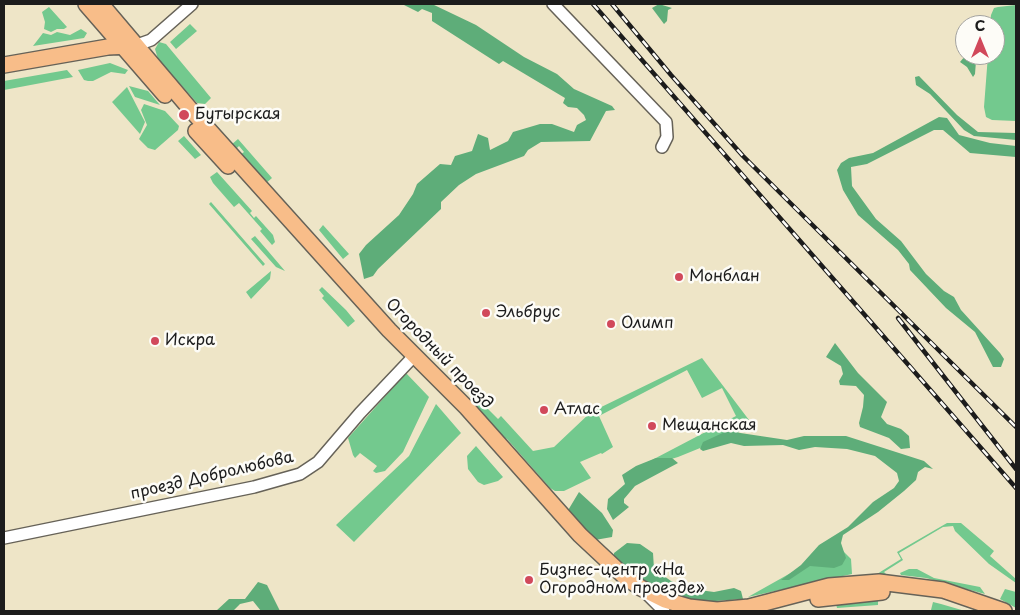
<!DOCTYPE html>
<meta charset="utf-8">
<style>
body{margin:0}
#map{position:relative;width:1020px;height:615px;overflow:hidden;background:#eee5c7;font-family:"Playpen Sans",sans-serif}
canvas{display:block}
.frame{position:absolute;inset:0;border:5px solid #1c1c1c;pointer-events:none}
.north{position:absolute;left:955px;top:15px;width:50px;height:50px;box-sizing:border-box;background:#fdfcf7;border:1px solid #a3a29f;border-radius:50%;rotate:0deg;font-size:14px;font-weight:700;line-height:20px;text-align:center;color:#1c1c1c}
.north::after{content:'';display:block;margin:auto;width:18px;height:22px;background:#d1495b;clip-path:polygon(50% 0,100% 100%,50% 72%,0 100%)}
</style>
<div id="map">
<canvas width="1020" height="615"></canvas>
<div class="frame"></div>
<div class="north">С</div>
</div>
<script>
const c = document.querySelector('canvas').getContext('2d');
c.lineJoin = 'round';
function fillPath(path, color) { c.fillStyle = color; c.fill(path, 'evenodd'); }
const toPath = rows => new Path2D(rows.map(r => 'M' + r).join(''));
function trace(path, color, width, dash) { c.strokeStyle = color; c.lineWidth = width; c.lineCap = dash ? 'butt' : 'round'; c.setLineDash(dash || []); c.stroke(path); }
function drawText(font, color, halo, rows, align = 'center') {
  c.font = font + ' "Playpen Sans",sans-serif'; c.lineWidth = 5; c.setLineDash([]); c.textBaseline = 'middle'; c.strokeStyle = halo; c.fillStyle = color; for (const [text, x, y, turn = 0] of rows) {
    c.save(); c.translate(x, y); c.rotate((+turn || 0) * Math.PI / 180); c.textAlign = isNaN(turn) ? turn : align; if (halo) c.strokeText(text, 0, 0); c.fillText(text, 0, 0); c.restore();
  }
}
fillPath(toPath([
 [1016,5,1016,121,992,120,986,117,984,107,988,55,995,55,995,25,990,25,991,15,994,8,998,7],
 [49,7,67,27,64,29,57,29,51,32,44,29,45,22,42,12],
 [190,24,197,31,176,49,170,42],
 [81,29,87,33,84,38,33,46,43,33,51,35,57,32,70,35],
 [159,42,166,44,211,98,205,104,197,103,158,59,155,49],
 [110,63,128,70,125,74,111,72,93,81,88,81,84,80,78,70],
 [67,70,73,77,4,90,4,81],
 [129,86,148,91,160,105,135,97],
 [127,87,145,122,140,134,112,102],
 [144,104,165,111,179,126,178,130,155,150,148,148,139,139,147,125,141,110],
 [184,136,201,155,195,159,178,141],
 [238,139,272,178,265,184,240,155,244,152,239,146,235,150,231,145],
 [217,172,252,211,250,213,254,218,256,216,273,235,275,242,272,245,260,231,262,229,239,203,234,207,213,183,210,177],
 [211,202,265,264,263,266,209,204],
 [323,225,349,254,343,259,319,230],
 [255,236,268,251,285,271,276,267,251,239],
 [271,271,270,279,251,299,246,292],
 [322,287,346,310,355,321,348,327,322,298,324,296,319,290],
 [702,358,749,420,732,440,710,444,678,457,631,471,736,416,722,388,702,398,687,370,599,416,613,447,602,454,601,453,580,462,591,478,564,491,555,491,550,488,507,439,502,437,478,412,473,402,477,398,498,419,501,416,533,451,554,447,591,412],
 [406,373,429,397,403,452,385,471,376,473,373,471,377,466,360,453,355,458,353,455,348,438],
 [436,404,461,433,354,542,336,525,409,456],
 [476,446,503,477,498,481,484,485,478,482,468,469,467,456],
 [947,523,961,523,994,551,990,556,1016,579,1016,583,989,564,955,531,953,526,943,527,899,553,903,560,884,572,886,574,877,574,901,559,897,552],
 [834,542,851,559,852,574,748,597,796,570],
 [909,569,917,569,934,578,980,587,985,594,926,578,901,575,900,573],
 [1005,589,1016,592,1016,608,1000,599],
 [878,597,878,605,837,608,835,600],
 [933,602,941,604,965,611,931,610]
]), '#73c98e');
fillPath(toPath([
 [402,4,432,4,476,25,524,57,557,74,574,89,612,106,615,110,606,111,590,141,541,142,528,150,524,156,476,174,459,185,441,202,441,209,378,269,373,276,364,279,359,254,366,245,399,215,413,194,417,184,440,164,451,165,455,156,472,151,478,134,488,138,490,150,508,141,513,132,540,124,552,124,574,132,577,125,586,120,584,115,577,108,568,107,563,103,565,98,503,61,499,64,432,21,432,13,422,9,418,12],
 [659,4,672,8,668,10,667,21,664,24,652,8],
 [965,56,973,56,976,61,975,74,973,77,967,67,960,62],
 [919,76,957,115,978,132,1016,133,1016,140,974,136,964,130,930,94,916,85,915,77],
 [939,117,947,118,959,135,990,143,1016,146,1016,157,970,153,943,130,934,130,867,164,851,167,852,186,876,219,901,241,926,274,944,291,954,297,961,310,1000,353,1004,359,1001,367,993,367,975,332,946,308,910,270,909,264,898,250,858,215,843,190,837,170,841,163,849,158,873,153],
 [835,343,858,373,887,402,881,417,887,424,901,429,909,436,910,448,901,449,889,438,860,427,859,423,863,407,864,395,856,386,840,385,839,381,843,374,841,366,826,357],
 [727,431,787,440,804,436,846,436,924,461,933,469,925,467,918,472,916,480,904,491,878,512,843,535,841,543,846,558,842,565,834,568,810,566,789,580,781,580,801,565,819,545,848,527,873,502,894,488,899,481,897,473,875,456,847,449,815,447,799,450,783,445,744,446,731,443,703,451,700,449,703,442],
 [656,458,672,458,678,463,635,486,624,499,624,503,629,507,613,520,607,509,608,499,625,484,622,475,636,466],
 [579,492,602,513,613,530,612,537,595,540,567,512],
 [627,543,640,544,653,553,654,569,671,581,692,589,714,592,734,588,741,591,743,599,702,602,659,594,651,585,629,573,614,558,614,553],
 [258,582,267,585,280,611,261,611,253,601,240,604,233,611,216,611,229,599,245,599]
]), '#5ead79');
const minor = toPath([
 [553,4,666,122,667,137,662,147],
 [137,45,151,40,192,4],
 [4,538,254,487,300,474,318,462,360,413,415,355],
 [648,595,664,611]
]);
const major = toPath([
 [86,4,165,95],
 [101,4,191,110,389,330,467,408,580,535,626,578,641,588,665,600,689,607,717,610,749,607,829,586,879,582,943,590,1004,611],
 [4,65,108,47,130,46],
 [196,131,228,166],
 [818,599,882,592]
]);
trace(minor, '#666258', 14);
trace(major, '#666258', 18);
trace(minor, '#fff', 11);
trace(major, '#f8bd89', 15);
const rail = toPath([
 [593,4,1016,488],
 [612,4,671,75,743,156,1016,427],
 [898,318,1016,469]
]);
trace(rail, '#1c1c1c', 4.5);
trace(rail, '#fdfcf7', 2.5, [8]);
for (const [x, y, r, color] of [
 [184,115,6,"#d1495b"],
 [679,277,5,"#d1495b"],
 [486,313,5,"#d1495b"],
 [611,324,5,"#d1495b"],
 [155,341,5,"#d1495b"],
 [544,410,5,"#d1495b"],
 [652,426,5,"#d1495b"],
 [529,580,5,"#d1495b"]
]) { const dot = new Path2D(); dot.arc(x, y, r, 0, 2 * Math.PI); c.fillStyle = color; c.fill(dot); trace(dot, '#fdfcf7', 2); }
drawText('16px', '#1c1c1c', '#fdfcf7', [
 ["Бутырская",195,115],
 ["Монблан",689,277],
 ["Эльбрус",496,313],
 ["Олимп",621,324],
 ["Искра",165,341],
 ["Атлас",554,410],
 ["Мещанская",662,426],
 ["Бизнес-центр «На",539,571],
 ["Огородном проезде»",539,589]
], 'left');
drawText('16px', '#1c1c1c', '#fdfcf7', [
 ["Огородный проезд",439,354,46],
 ["проезд Добролюбова",212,476,-13]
]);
</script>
